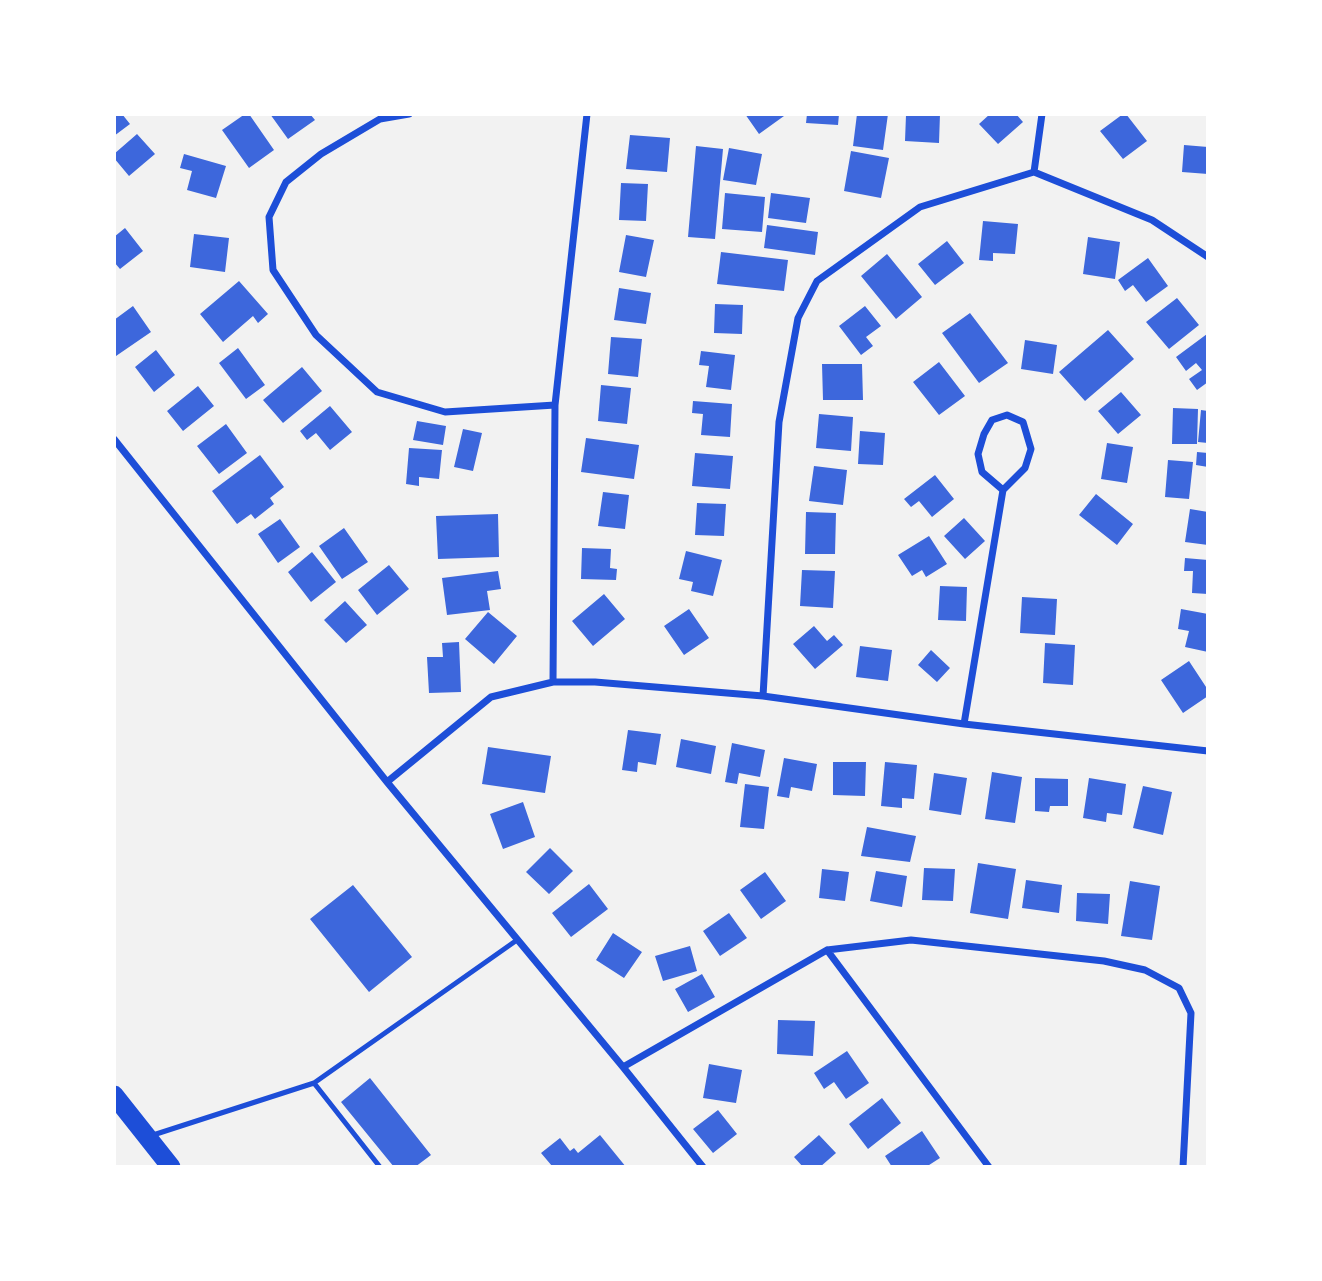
<!DOCTYPE html>
<style>
body{margin:0}
#map{position:relative;width:1322px;height:1281px;overflow:hidden;background:#f2f2f2;font-family:Helvetica,sans-serif}
canvas{display:block}
.frame{position:absolute;inset:0;border:116px solid #fff;pointer-events:none}
</style>
<div id="map">
<canvas width="1322" height="1281"></canvas>
<div class="frame"></div>
</div>
<script>
const c = document.querySelector('canvas').getContext('2d');
c.lineJoin = 'round';
function fillPath(path, color) { c.fillStyle = color; c.fill(path, 'evenodd'); }
const toPath = rows => new Path2D(rows.map(r => 'M' + r).join(''));
function trace(path, color, width, dash) { c.strokeStyle = color; c.lineWidth = width; c.lineCap = dash ? 'butt' : 'round'; c.setLineDash(dash || []); c.stroke(path); }
fillPath(toPath([
 [114,114,122,114,130,124,114,136],
 [245,114,249,114,274,150,249,168,222,130],
 [270,114,310,114,315,120,288,139],
 [745,114,782,114,784,116,759,134],
 [807,114,839,114,838,125,806,123],
 [857,114,888,114,883,150,853,146],
 [914,114,940,114,939,143,905,141,906,115],
 [990,114,1016,114,1023,122,998,144,979,124],
 [1123,114,1126,114,1147,141,1123,159,1100,131],
 [137,134,155,154,129,176,114,158,114,154],
 [630,135,670,138,667,172,626,169],
 [1184,145,1208,147,1208,174,1182,172],
 [696,146,723,149,715,239,688,237],
 [729,148,762,154,756,185,723,180],
 [851,151,889,158,881,198,844,191],
 [184,154,226,166,216,198,187,190,192,171,180,168],
 [621,183,648,184,646,221,619,220],
 [725,193,765,197,762,232,722,229],
 [771,193,810,198,806,223,768,218],
 [983,221,1018,224,1015,254,993,253,993,261,979,260],
 [767,225,818,232,815,255,764,248],
 [125,228,143,251,120,269,114,262,114,237],
 [194,234,229,238,225,272,190,267],
 [626,235,654,240,646,277,619,272],
 [1088,237,1120,242,1115,279,1083,274],
 [947,241,964,263,935,285,918,264],
 [721,252,788,260,784,291,717,284],
 [887,254,922,297,896,319,861,276],
 [1148,258,1168,286,1146,302,1133,285,1125,291,1118,280],
 [239,281,268,314,258,323,253,316,223,342,200,314],
 [619,288,651,293,646,324,614,320],
 [1177,298,1199,325,1169,349,1146,322],
 [715,304,743,305,742,334,714,333],
 [133,306,151,332,116,356,114,353,114,320],
 [865,306,881,326,866,337,873,346,861,355,839,326],
 [970,313,1008,363,979,383,942,333],
 [1108,330,1134,359,1085,401,1059,372],
 [1207,334,1208,382,1197,390,1189,379,1202,370,1196,363,1186,371,1176,357],
 [611,337,642,339,638,377,608,374],
 [1025,340,1057,345,1053,374,1021,369],
 [238,348,265,385,246,399,219,363],
 [156,350,175,375,154,392,135,367],
 [701,351,735,355,731,390,706,387,709,366,699,365],
 [939,362,965,396,939,415,913,382],
 [822,364,862,364,863,400,823,400],
 [302,367,322,391,283,423,263,400],
 [601,385,631,388,627,424,598,421],
 [198,386,214,406,183,431,167,411],
 [1121,392,1141,415,1118,434,1098,411],
 [693,401,732,404,730,437,701,435,703,414,692,413],
 [330,406,352,432,330,450,316,433,307,440,300,431],
 [1173,408,1198,409,1197,444,1172,444],
 [1201,410,1208,411,1208,443,1198,442],
 [819,414,853,417,851,451,816,448],
 [417,421,446,426,443,445,413,440],
 [226,424,247,453,219,474,197,446],
 [463,429,482,433,473,471,454,467],
 [860,431,885,433,883,465,858,464],
 [586,438,639,445,634,479,581,472],
 [1107,443,1133,447,1127,483,1101,479],
 [409,448,442,450,439,479,419,477,419,486,406,484],
 [1197,452,1208,453,1208,467,1196,465],
 [695,453,733,456,730,489,692,486],
 [260,455,284,487,270,498,274,504,255,519,251,514,237,524,212,491],
 [1168,460,1193,462,1189,499,1165,497],
 [814,466,847,470,843,505,809,501],
 [935,475,954,499,932,517,919,501,911,507,904,499],
 [603,492,629,495,625,529,598,526],
 [1096,494,1133,524,1117,545,1079,515],
 [697,503,726,504,724,536,695,535],
 [1190,509,1208,512,1208,545,1185,542],
 [806,512,836,513,835,554,805,554],
 [498,514,499,557,438,559,436,516],
 [964,518,985,541,965,559,944,536],
 [280,519,300,547,278,563,258,534],
 [344,528,368,562,342,579,319,546],
 [929,536,947,564,926,577,922,570,912,576,898,555],
 [582,548,611,549,610,568,617,569,616,580,581,579],
 [686,551,722,560,713,596,691,591,693,582,679,579],
 [312,552,336,582,311,602,288,572],
 [1185,558,1208,560,1208,594,1192,593,1193,571,1184,571],
 [389,565,409,589,377,615,358,590],
 [802,570,835,571,833,608,800,606],
 [498,571,501,589,487,591,490,610,447,615,442,578],
 [940,586,967,587,966,621,938,620],
 [604,594,625,619,593,646,572,621],
 [1022,597,1057,599,1055,635,1020,633],
 [345,601,367,625,346,643,324,620],
 [689,609,709,638,684,655,664,626],
 [1181,609,1208,614,1208,652,1185,647,1189,631,1178,629],
 [488,612,517,636,494,664,465,639],
 [814,626,827,641,834,635,843,645,815,669,793,644],
 [459,642,461,692,429,693,427,657,443,657,442,643],
 [1045,643,1075,645,1073,685,1043,683],
 [860,646,892,650,888,681,856,677],
 [931,650,950,668,937,682,918,665],
 [1189,661,1208,690,1208,696,1183,713,1161,680],
 [628,730,661,734,656,765,638,762,637,772,622,770],
 [681,739,716,746,711,774,676,767],
 [732,743,765,750,760,777,739,773,737,784,725,782],
 [488,747,551,756,545,793,482,784],
 [784,758,817,764,812,791,791,787,789,798,777,796],
 [833,762,866,762,865,796,833,795],
 [885,762,917,765,914,799,902,798,902,808,881,806],
 [992,772,1022,777,1015,823,985,819],
 [934,773,967,778,961,815,929,810],
 [1035,778,1068,779,1068,806,1050,806,1049,812,1035,811],
 [1089,778,1126,784,1122,815,1107,813,1106,822,1083,818],
 [745,784,769,787,764,829,740,827],
 [1143,786,1172,792,1163,835,1133,828],
 [523,802,535,837,503,849,490,814],
 [867,827,916,836,910,862,861,856],
 [550,848,573,871,549,894,526,872],
 [978,863,1016,869,1008,919,970,913],
 [924,868,955,869,953,901,922,900],
 [822,869,849,872,845,901,819,898],
 [876,871,907,876,902,907,870,901],
 [765,872,786,901,761,919,740,890],
 [1026,880,1062,885,1059,913,1022,908],
 [1130,881,1160,886,1152,940,1121,936],
 [589,884,608,909,571,937,552,913],
 [353,885,412,957,369,992,310,919],
 [1077,893,1110,894,1108,924,1076,921],
 [729,913,747,938,720,956,703,931],
 [613,933,642,952,624,978,596,960],
 [690,946,697,971,663,981,655,956],
 [702,974,715,997,688,1012,675,989],
 [778,1020,815,1021,813,1056,777,1054],
 [847,1051,869,1083,846,1099,834,1082,824,1089,814,1073],
 [709,1064,742,1070,736,1103,703,1098],
 [370,1078,431,1155,415,1167,394,1167,341,1102],
 [882,1098,901,1123,868,1149,849,1124],
 [718,1110,737,1134,713,1153,693,1129],
 [922,1131,940,1158,926,1167,892,1167,885,1156],
 [600,1135,626,1167,550,1167,552,1166,541,1153,560,1138,570,1151,574,1148,578,1153],
 [819,1135,836,1153,820,1167,803,1167,794,1157]
]), '#3d67dc');
trace(toPath([
 [314,1083,517,940],
 [150,1136,314,1083,380,1167]
]), '#1d4ed8', 5);
trace(toPath([
 [409,114,380,119,321,154,286,182,269,217,273,270,316,335,377,392,445,412,555,405],
 [1034,172,1042,114],
 [114,439,387,782,623,1067,703,1167],
 [553,682,555,405,587,114],
 [763,696,779,422,798,318,817,281,920,207,1034,172,1152,220,1208,257],
 [964,724,1003,490,1025,468,1031,449,1023,422,1007,415,992,420,984,434,978,454,982,472,1003,490],
 [387,782,491,697,553,682,595,682,763,696,964,724,1208,751],
 [827,950,989,1167],
 [623,1067,827,950,911,940,1104,961,1145,970,1179,988,1191,1013,1183,1167]
]), '#1d4ed8', 7);
trace(toPath([
 [114,1095,171,1167]
]), '#1d4ed8', 19);
</script>
